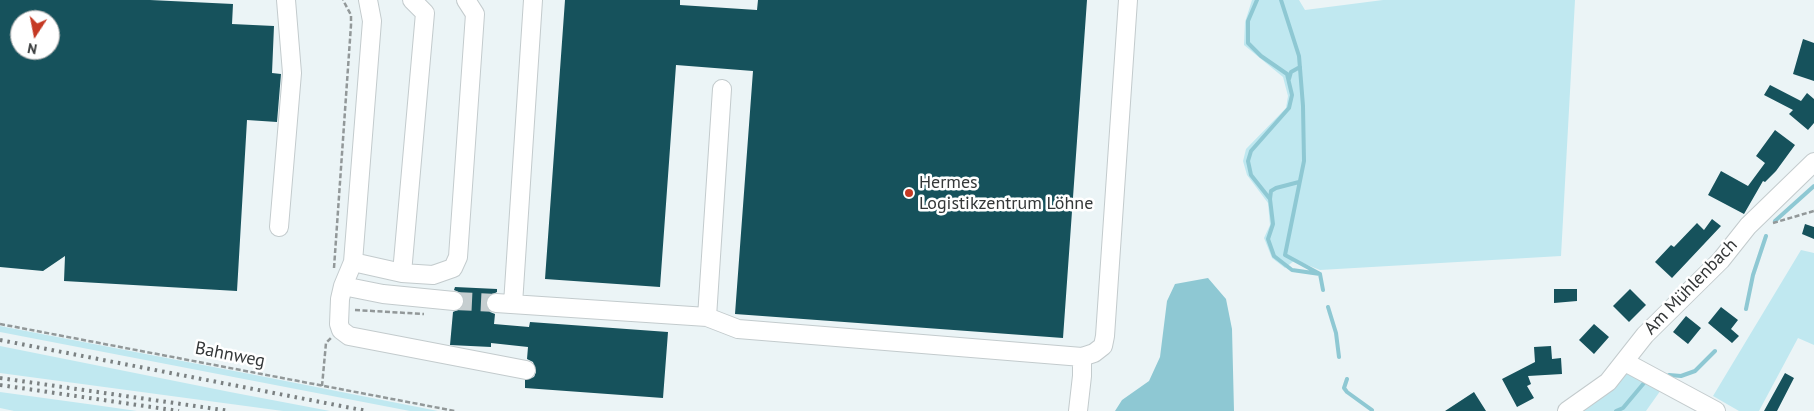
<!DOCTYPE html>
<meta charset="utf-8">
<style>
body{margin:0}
#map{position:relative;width:1814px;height:411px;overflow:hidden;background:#ebf4f6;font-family:"PT Sans",sans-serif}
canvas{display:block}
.north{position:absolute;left:10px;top:10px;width:50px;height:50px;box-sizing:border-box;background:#fff;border:1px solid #aeafaf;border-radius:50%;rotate:191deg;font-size:14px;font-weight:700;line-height:20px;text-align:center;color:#343738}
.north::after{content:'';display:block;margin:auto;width:18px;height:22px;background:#c53923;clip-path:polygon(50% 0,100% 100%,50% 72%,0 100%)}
</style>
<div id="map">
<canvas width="1814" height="411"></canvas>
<div class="north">N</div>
</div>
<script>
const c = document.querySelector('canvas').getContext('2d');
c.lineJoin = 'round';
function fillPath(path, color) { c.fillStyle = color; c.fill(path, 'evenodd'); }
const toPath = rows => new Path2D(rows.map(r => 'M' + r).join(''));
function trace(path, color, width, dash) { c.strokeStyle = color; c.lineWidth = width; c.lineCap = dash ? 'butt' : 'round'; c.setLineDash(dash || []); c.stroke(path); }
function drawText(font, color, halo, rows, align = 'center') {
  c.font = font + ' "PT Sans",sans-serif'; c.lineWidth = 5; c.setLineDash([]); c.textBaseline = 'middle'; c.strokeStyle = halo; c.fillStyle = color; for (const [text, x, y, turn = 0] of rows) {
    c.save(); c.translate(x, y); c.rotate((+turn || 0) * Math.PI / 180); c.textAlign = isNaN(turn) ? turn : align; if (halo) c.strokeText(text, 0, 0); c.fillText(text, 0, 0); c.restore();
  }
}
fillPath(toPath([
 [1252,0,1299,0,1305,10,1383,0,1575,0,1561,256,1320,270,1295,260,1285,268,1272,258,1264,238,1270,225,1268,203,1247,175,1243,161,1246,149,1286,108,1288,96,1283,77,1244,45,1245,22],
 [1801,250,1814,253,1814,345,1798,338,1759,411,1739,411,1713,396],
 [0,326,250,374,438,411,410,411,0,332],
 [0,346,230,392,330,411,283,411,0,373],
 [1634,371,1663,387,1646,411,1574,411,1623,375],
 [0,392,95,405,137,411,14,411,0,408]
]), '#c0e8f0');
fillPath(toPath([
 [1208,278,1226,299,1232,329,1234,411,1115,411,1122,400,1149,381,1160,357,1167,301,1175,284]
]), '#8ec8d3');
trace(toPath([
 [1257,0,1248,21,1248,43,1261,56,1287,74,1292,95,1289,108,1251,151,1248,161,1251,175,1270,199,1273,224,1268,239,1274,256,1292,270,1320,274],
 [1281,0,1299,56,1303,106,1304,161,1285,255,1320,274,1323,290],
 [1289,79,1291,72,1300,67],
 [1270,199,1271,191,1276,188,1299,182],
 [1775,221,1814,186],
 [1328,307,1336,333,1339,357],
 [1746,309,1753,275,1766,236],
 [1669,375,1681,376,1695,371,1715,351],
 [1347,379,1344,388,1347,392,1372,410],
 [1616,411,1623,408,1644,383]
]), '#8ec8d3', 4);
fillPath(toPath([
 [0,0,150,0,233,4,232,24,274,26,272,73,281,74,277,122,247,120,237,291,64,281,65,256,43,271,0,267],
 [20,20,50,20,50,50,20,50],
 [565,0,680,0,680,5,757,10,758,0,1087,0,1063,338,735,314,753,71,676,65,660,287,545,279],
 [1803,39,1814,43,1814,81,1793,74],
 [1770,85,1801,101,1807,93,1814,99,1814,123,1808,130,1789,114,1793,110,1764,95],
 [1775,130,1795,145,1776,171,1765,182,1763,181,1744,214,1708,195,1721,171,1748,186,1765,163,1756,156],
 [1712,219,1721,226,1672,278,1655,262,1671,245,1674,247,1697,223,1704,230],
 [1805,224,1814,227,1814,239,1802,234],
 [455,287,497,289,497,292,487,297,485,303,490,312,495,314,494,324,529,327,530,322,668,332,663,398,525,388,525,380,534,377,536,372,533,362,527,359,528,347,491,343,491,347,450,345,453,312,462,308,465,302,461,293,454,290],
 [1554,289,1577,289,1577,301,1554,303],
 [1630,289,1646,305,1629,322,1613,306],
 [1721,307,1738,320,1731,329,1739,336,1732,343,1708,323],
 [1686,316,1701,328,1688,344,1673,332],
 [1594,324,1609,337,1594,354,1579,340],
 [1551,346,1552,359,1561,358,1562,374,1528,376,1531,384,1527,386,1534,398,1517,407,1502,379,1535,362,1534,347],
 [1785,373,1794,378,1777,411,1764,411],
 [1474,392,1486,411,1445,411]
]), '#16525c');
trace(toPath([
 [454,301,496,303]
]), '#c6ced0', 18, [18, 9]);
const minor = toPath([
 [368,0,372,21,353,262,343,286,340,299,339,324,341,330,349,336,526,370],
 [279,227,292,73,286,0],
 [353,262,402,273,425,13,412,0],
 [402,273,433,275,453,268,458,257,475,14,466,0],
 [343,286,383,294,454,301],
 [496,303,707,317,738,329,1082,357,1094,353,1103,346,1105,336,1128,0],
 [513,304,533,0],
 [707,317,722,89],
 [1625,362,1716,411],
 [1078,411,1082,376,1082,357],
 [1567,411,1608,382,1645,335,1721,260,1748,226,1814,162]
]);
trace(minor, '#c3cbcd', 20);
trace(toPath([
 [1773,223,1814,211],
 [334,268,351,25,351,15,343,0],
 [355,310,424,314],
 [0,324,455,411],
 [322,386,326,343,331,338]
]), '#929899', 2.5, [5, 2.5]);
trace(minor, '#fff', 18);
trace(toPath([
 [0,340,367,411],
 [0,378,230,411],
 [0,385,179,411]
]), '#7b8182', 4, [2.5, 5]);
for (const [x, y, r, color] of [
 [909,193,5,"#c53923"]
]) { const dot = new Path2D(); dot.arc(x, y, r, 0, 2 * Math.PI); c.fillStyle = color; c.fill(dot); trace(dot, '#fff', 2); }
drawText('18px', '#343738', '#fff', [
 ["Hermes",919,183],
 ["Logistikzentrum Löhne",919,204]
], 'left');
drawText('18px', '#343738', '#fff', [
 ["Am Mühlenbach",1691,287,-46],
 ["Bahnweg",230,355,11]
]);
</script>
